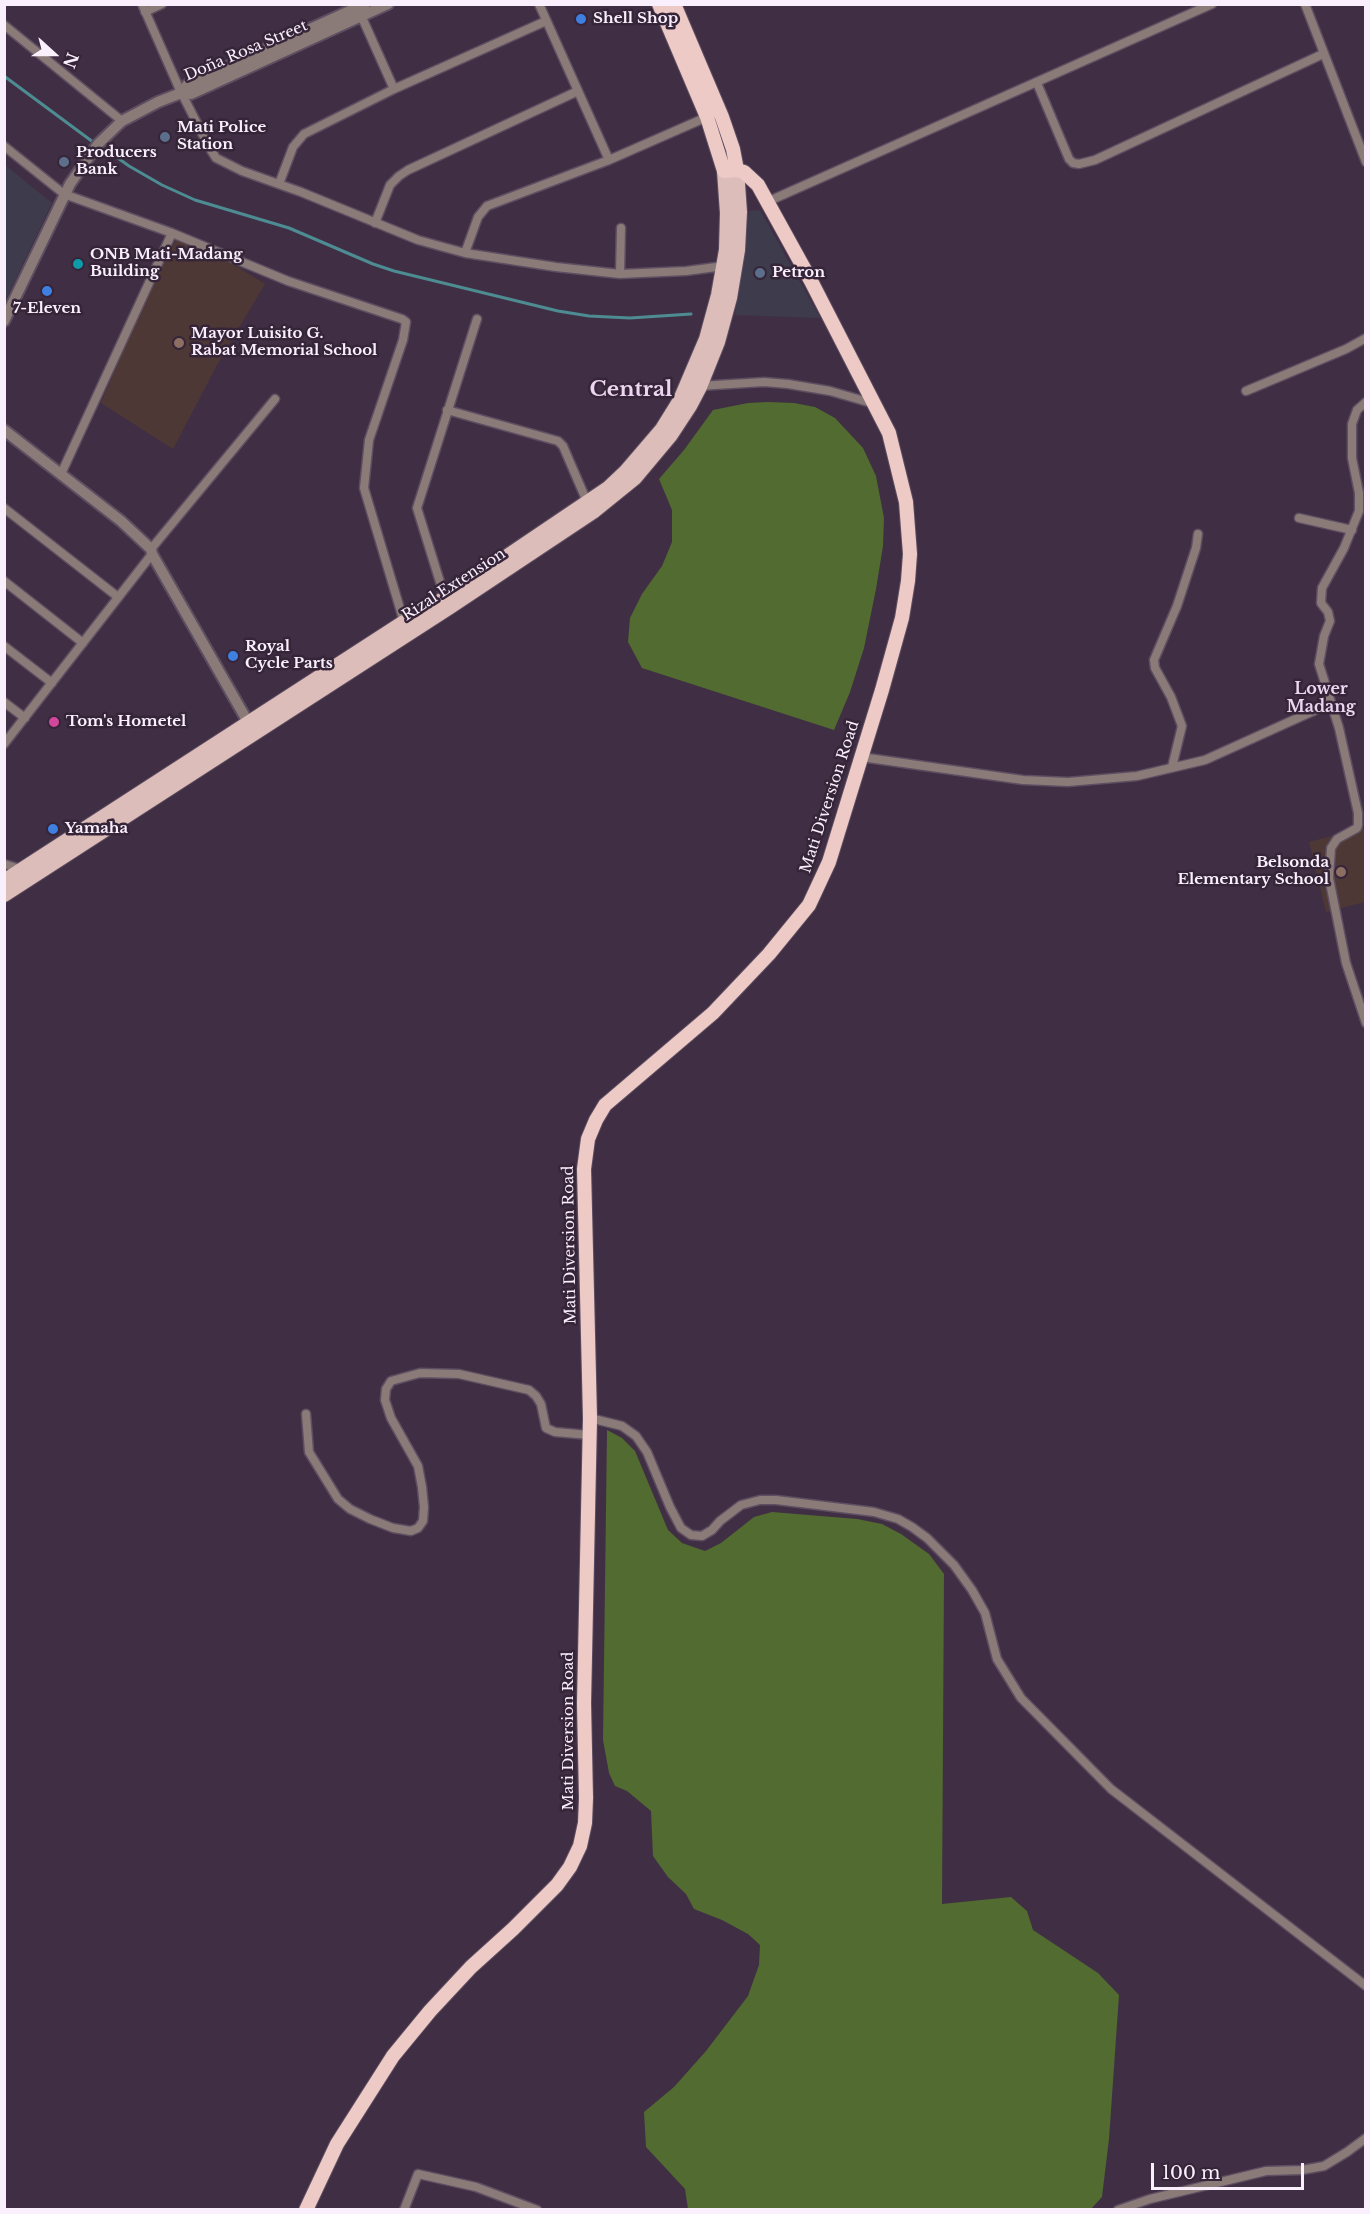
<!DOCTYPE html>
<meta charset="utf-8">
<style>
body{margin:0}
#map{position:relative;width:1370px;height:2214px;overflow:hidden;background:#402f44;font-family:"Libre Baskerville",serif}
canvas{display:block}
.frame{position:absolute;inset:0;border:6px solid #faeffc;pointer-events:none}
.north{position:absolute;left:24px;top:24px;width:60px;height:60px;-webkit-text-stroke:4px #362539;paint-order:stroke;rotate:111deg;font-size:16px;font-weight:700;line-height:24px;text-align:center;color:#faeffc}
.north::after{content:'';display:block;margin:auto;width:21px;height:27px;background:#faeffc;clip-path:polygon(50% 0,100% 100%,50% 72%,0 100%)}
.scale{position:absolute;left:1151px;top:2163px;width:153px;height:27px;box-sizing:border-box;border:3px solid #faeffc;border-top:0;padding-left:8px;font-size:18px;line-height:21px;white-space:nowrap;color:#faeffc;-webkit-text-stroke:4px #362539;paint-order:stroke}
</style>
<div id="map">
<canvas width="1370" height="2214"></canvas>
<div class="frame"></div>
<div class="north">N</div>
<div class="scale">100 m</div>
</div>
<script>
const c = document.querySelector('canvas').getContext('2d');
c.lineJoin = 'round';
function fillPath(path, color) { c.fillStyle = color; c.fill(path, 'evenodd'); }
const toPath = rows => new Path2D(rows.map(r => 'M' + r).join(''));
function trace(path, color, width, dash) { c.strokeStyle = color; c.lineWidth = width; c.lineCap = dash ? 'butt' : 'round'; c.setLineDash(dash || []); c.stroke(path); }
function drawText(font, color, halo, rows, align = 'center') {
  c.font = font + ' "Libre Baskerville",serif'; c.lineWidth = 5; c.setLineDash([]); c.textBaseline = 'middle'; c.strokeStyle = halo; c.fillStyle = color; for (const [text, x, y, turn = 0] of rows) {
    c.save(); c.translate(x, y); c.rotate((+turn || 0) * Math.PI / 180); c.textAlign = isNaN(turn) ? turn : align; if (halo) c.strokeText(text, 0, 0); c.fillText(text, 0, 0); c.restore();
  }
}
fillPath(toPath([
 [5,165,52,203,5,301],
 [760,210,820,318,735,315,749,211]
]), '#3e3b4d');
fillPath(toPath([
 [177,238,213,252,265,284,217,365,173,449,101,403,136,320],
 [1365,828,1365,902,1326,912,1309,842]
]), '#4d3835');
fillPath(toPath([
 [768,402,794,403,815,407,835,418,863,448,876,476,884,518,883,546,876,589,864,648,850,692,834,730,642,668,628,642,630,618,642,594,662,566,672,542,672,510,659,479,684,450,713,410,748,403],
 [607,1430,622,1438,635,1451,668,1530,682,1543,705,1551,721,1543,754,1517,772,1512,857,1519,882,1524,901,1534,929,1554,944,1574,942,1904,1011,1897,1027,1911,1033,1930,1098,1973,1119,1995,1109,2139,1102,2197,1091,2209,688,2209,685,2189,646,2147,644,2112,674,2087,706,2051,748,1996,759,1965,760,1945,748,1934,722,1920,694,1909,686,1894,668,1877,653,1856,651,1811,627,1791,615,1786,609,1773,603,1740]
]), '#516b30');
trace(toPath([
 [4,76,93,142],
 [108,151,129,166,162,185,195,200,289,228,373,264,394,271,558,311,589,316,630,318,691,314]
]), '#4d8c93', 3);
const minor = toPath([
 [142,4,179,88,209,147,216,158,242,171,301,192,418,240,465,253,556,267,620,274,686,271,724,266],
 [539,4,609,160],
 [1305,4,1366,162],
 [145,12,162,4],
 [360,13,394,89],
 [4,25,122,121],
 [1037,83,1069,159,1073,163,1079,164,1095,160,1323,54],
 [4,146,64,194,172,233,288,281,402,319,406,322,403,340,369,440,364,488,404,622],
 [279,184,293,147,304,134,394,89,546,21],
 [769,201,1212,4],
 [375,223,390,185,399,176,408,170,578,91],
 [465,253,478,217,487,206,609,160,707,117],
 [620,274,621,228],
 [699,386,764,382,788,384,830,391,875,404],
 [1246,391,1346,349,1366,338],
 [1366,402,1357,410,1352,424,1352,458,1359,493,1359,511,1344,548,1322,588,1321,603,1328,612,1330,621,1324,636,1319,664,1339,728,1358,813,1358,825,1357,828,1337,839,1331,848,1329,878,1346,963,1366,1023],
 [447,410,558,441,563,446,588,504],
 [61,474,172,233],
 [4,508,118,597],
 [1299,518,1352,530],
 [151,549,275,399],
 [4,581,83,643],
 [445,598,417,508,477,319],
 [4,646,52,683],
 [4,702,25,718],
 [4,744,152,554],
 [861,757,1023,780,1068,782,1137,776,1205,760,1331,703],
 [1172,767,1182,726,1171,697,1155,668,1154,660,1177,606,1196,548,1198,534],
 [4,864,24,870],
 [306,1414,309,1452,338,1499,350,1509,370,1519,393,1528,411,1531,418,1528,423,1521,424,1507,422,1487,418,1466,391,1418,385,1400,386,1389,391,1381,420,1373,459,1374,529,1390,536,1396,541,1404,546,1428,555,1432,589,1435],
 [590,1418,622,1426,636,1436,647,1452,670,1507,681,1528,691,1535,702,1536,712,1530,720,1521,741,1505,760,1500,776,1500,874,1512,898,1519,912,1527,927,1538,954,1565,972,1590,985,1613,997,1659,1021,1698,1111,1789,1366,1986],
 [404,2210,418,2174,476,2187,537,2210],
 [1118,2210,1150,2199,1266,2171,1302,2170,1324,2166,1347,2152,1366,2138]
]);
const tertiary = toPath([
 [181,93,187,85,365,4],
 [4,321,70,184,98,144,122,121,158,102,181,93,191,94,388,4],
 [4,430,121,521,151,549,152,554,252,729]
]);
const primary = toPath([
 [4,881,404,622,445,598,608,488,626,471,662,429,680,400,706,339,718,295,726,250,727,213,724,171],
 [4,895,450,607,593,512,635,478,671,435,690,406,700,387,718,342,730,298,738,250,740,212,737,170]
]);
const trunk = toPath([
 [674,4,722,117,733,149,737,170],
 [306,2210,337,2144,393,2056,430,2011,471,1967,513,1929,557,1885,570,1867,580,1846,585,1823,586,1798,584,1703,590,1418,584,1169,588,1139,596,1120,605,1105,713,1013,769,954,809,905,829,862,882,690,902,618,908,581,910,554,906,502,889,433,811,281,758,185,744,172,737,170,724,171,707,117,659,4]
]);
trace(minor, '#5e4e61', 11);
trace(tertiary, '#5e4e61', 14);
trace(primary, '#5e4e61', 16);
trace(trunk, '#5e4e61', 16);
trace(minor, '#8a7a78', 8);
trace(tertiary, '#8a7a78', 10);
trace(primary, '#ddbdb9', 14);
trace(trunk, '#eecac6', 14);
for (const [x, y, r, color] of [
 [581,19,6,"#3f7fe0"],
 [165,137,6,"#5c6f8a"],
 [64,162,6,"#5c6f8a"],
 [78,264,6,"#0f9aa8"],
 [760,273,6,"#5c6f8a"],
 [47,291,6,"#3f7fe0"],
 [179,343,6,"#8d6e63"],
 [233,656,6,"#3f7fe0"],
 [54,722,6,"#d1479c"],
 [53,829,6,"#3f7fe0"],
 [1341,872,6,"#8d6e63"]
]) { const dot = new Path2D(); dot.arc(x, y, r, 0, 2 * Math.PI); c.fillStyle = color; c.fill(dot); trace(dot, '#362539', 2); }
drawText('bold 15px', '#faeffc', '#362539', [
 ["Shell Shop",593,19],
 ["Mati Police",177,128],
 ["Station",177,145],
 ["Producers",76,153],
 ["Bank",76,170],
 ["ONB Mati-Madang",90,255],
 ["Building",90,272],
 ["Petron",772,273],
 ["7-Eleven",47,309,"center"],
 ["Mayor Luisito G.",191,334],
 ["Rabat Memorial School",191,351],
 ["Royal",245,647],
 ["Cycle Parts",245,664],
 ["Tom's Hometel",66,722],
 ["Yamaha",65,829],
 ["Belsonda",1329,863,"right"],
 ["Elementary School",1329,880,"right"]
], 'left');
drawText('15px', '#faeffc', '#362539', [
 ["Doña Rosa Street",246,51,-23],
 ["Rizal Extension",454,585,-33],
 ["Mati Diversion Road",830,797,-72],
 ["Mati Diversion Road",570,1245,-91],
 ["Mati Diversion Road",569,1731,-90]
]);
drawText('bold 16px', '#ebd5f0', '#362539', [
 ["Lower",1321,689],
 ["Madang",1321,707]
]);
drawText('bold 21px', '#ebd5f0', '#362539', [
 ["Central",631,390]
]);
</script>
